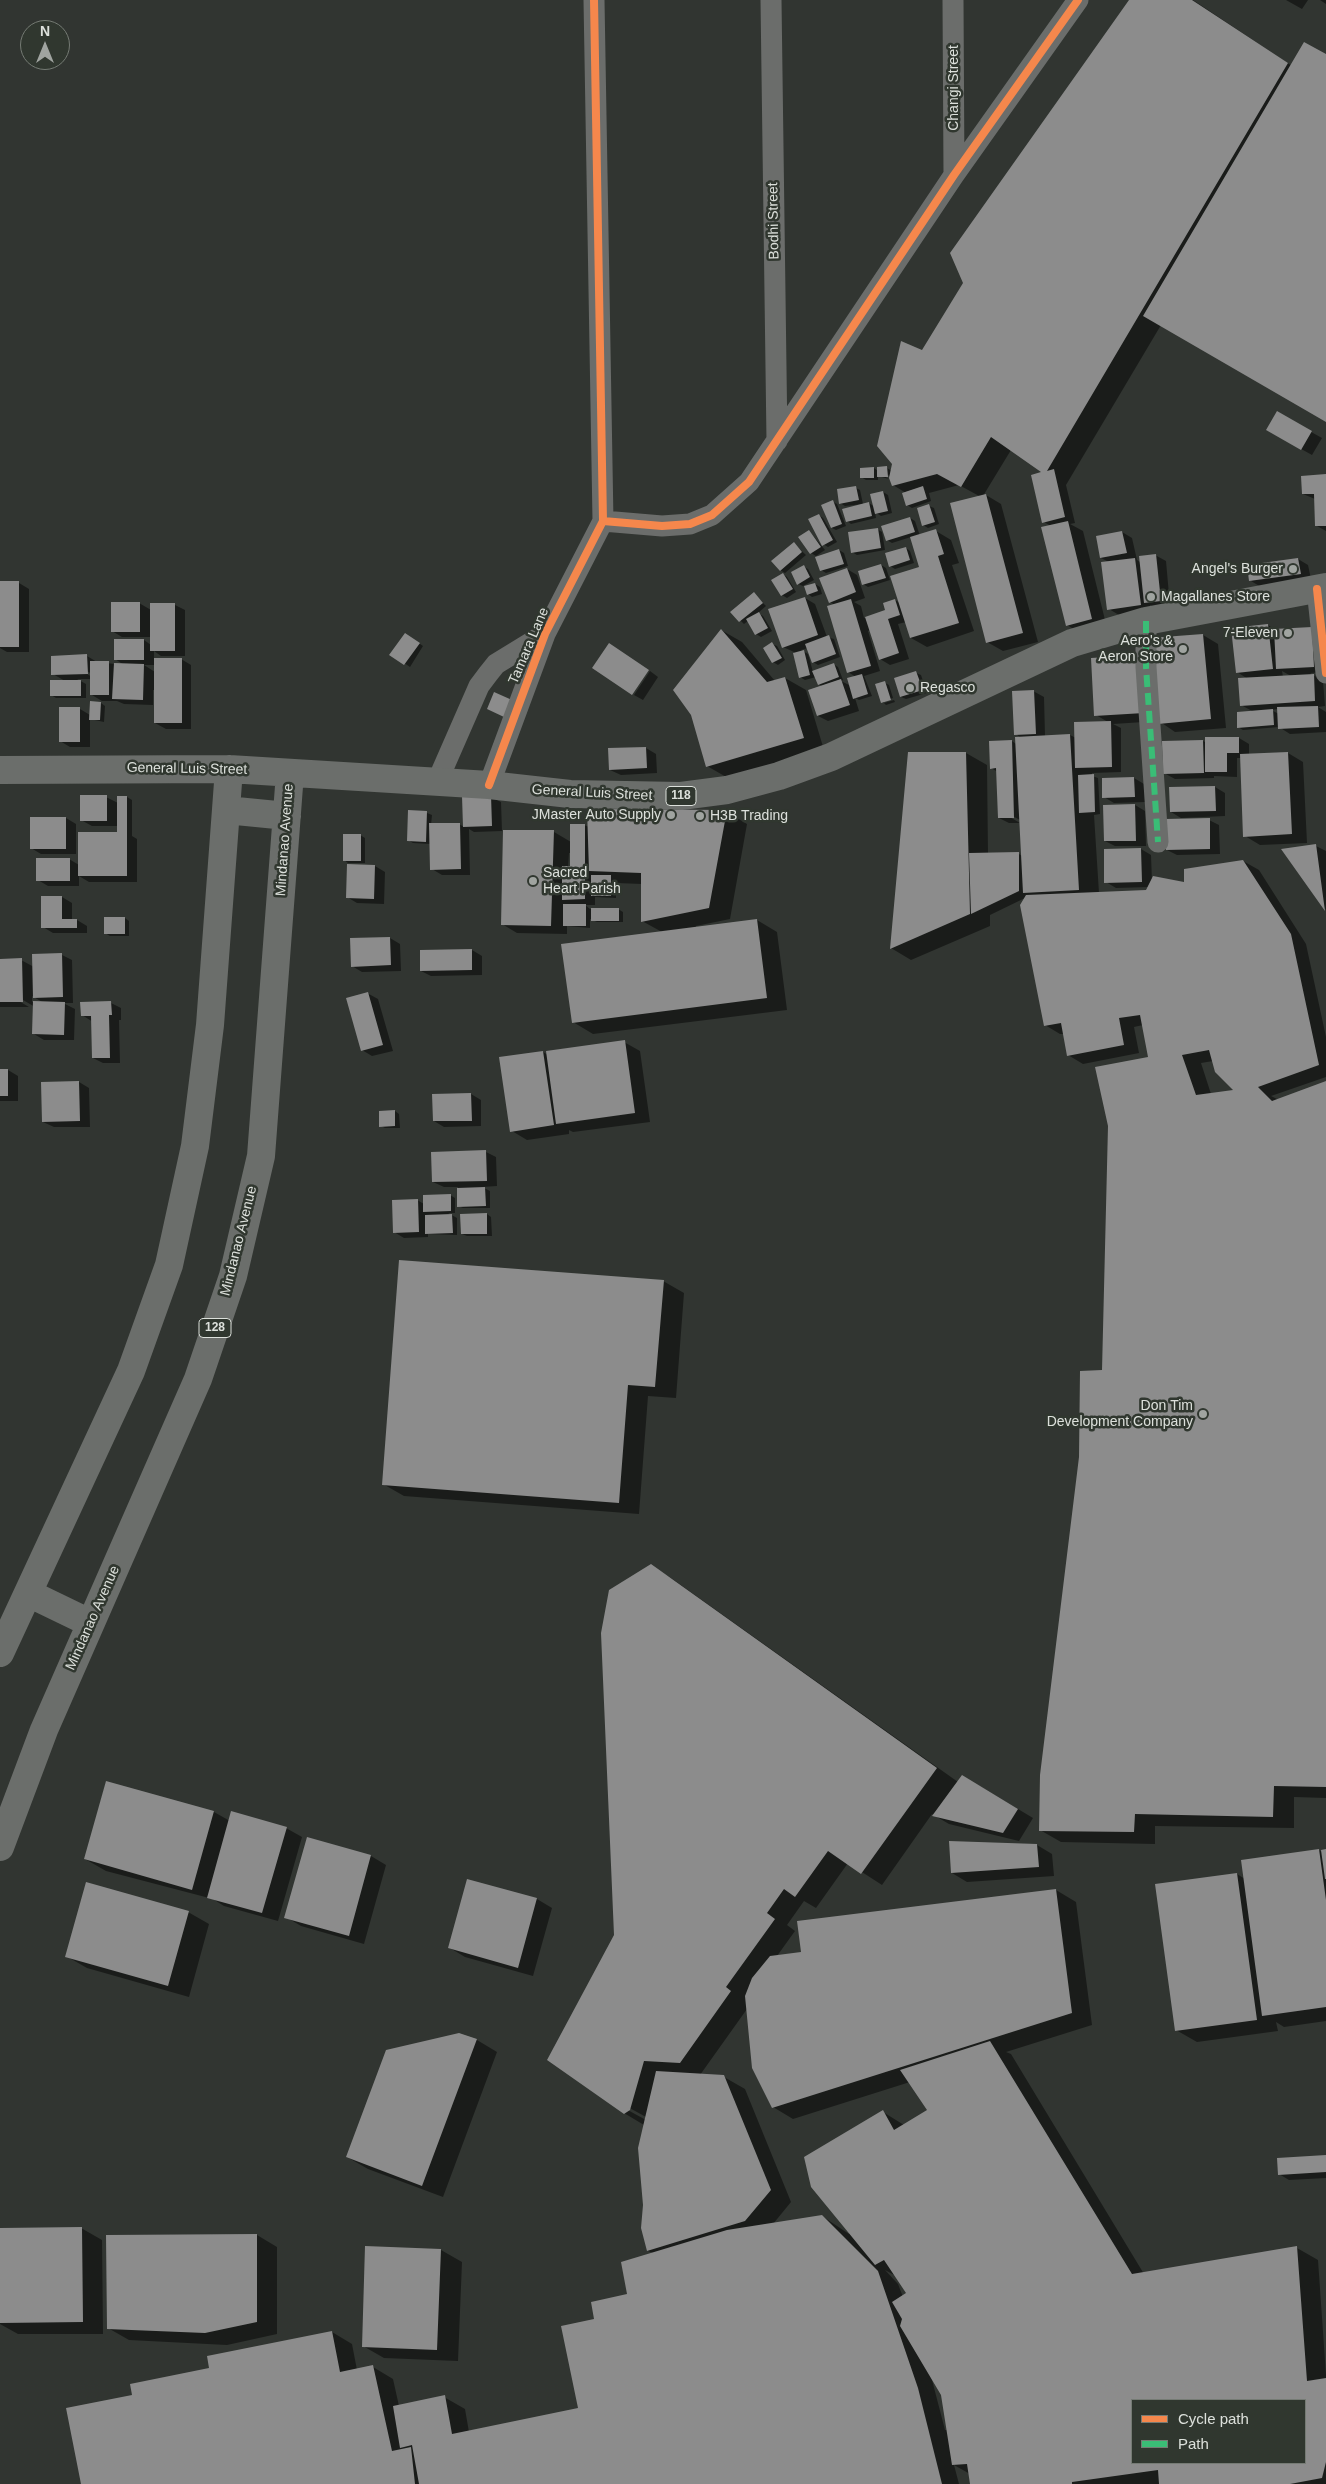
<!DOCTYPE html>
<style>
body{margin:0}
#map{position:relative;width:1326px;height:2484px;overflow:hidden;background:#313531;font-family:Helvetica,sans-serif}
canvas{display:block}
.legend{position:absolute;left:1131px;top:2399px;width:175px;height:65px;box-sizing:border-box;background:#30372f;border:1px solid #757b74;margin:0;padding:6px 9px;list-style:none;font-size:15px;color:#dce0db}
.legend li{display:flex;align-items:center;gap:10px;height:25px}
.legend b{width:25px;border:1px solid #757b74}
.north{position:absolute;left:20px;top:20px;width:50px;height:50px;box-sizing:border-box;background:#30372f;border:1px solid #757b74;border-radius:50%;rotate:0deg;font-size:14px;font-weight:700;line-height:20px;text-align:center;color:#dce0db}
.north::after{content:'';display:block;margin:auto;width:18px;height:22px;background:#a0a4a0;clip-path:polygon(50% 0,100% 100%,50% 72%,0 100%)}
</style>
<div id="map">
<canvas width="1326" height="2484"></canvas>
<ul class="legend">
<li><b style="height:6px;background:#f5874c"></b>Cycle path</li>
<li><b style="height:6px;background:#3abd76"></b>Path</li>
</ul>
<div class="north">N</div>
</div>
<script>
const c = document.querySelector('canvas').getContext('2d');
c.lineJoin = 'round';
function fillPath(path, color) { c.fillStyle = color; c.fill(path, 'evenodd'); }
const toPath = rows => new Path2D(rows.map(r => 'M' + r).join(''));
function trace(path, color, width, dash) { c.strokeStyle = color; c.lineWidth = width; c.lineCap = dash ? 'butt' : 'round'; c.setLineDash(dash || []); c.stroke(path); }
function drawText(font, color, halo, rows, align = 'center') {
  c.font = font + ' Helvetica,sans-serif'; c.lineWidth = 5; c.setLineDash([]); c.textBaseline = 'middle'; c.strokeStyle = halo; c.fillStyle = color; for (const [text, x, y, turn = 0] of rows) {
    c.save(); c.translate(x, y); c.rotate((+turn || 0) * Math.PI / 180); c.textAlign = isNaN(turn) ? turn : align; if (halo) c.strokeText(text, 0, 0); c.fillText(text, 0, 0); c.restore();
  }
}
fillPath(toPath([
 [1131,0,1193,0,1292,66,1326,56,1326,420,1161,325,1066,485,1075,523,1070,524,1083,531,1107,628,1082,634,1067,625,1051,526,1044,522,1044,473,1011,450,983,496,986,495,1001,504,1038,642,1003,651,987,642,981,497,959,485,929,493,931,501,912,508,907,505,906,493,893,485,891,477,883,472,881,474,889,479,878,476,878,480,866,480,861,477,874,468,878,471,887,468,892,471,923,351],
 [1286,0,1308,0,1302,9],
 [1320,0,1326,0,1326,4],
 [1277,413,1322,438,1312,455,1267,430],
 [1326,476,1326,531,1317,526,1315,499,1303,494],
 [856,488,860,490,863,504,845,506,840,503],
 [883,492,888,495,892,513,881,516,875,512,876,518,851,524,847,521,869,503,875,507],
 [833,502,837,504,846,526,836,530,832,528],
 [929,506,934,508,939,524,928,528,923,525],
 [819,515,823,518,837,542,828,547,823,544],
 [910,518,915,521,920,536,936,531,951,540,959,563,952,565,974,631,927,647,911,638,906,622,898,624,909,659,890,665,880,659,870,630,868,631,880,671,864,676,872,696,859,700,855,698,859,711,828,721,818,716,810,691,823,687,819,684,816,677,805,680,800,677,794,652,783,647,805,598,815,604,827,637,834,639,840,657,818,665,813,662,808,648,801,650,808,654,813,672,833,664,838,667,843,680,841,681,851,686,856,677,848,672,835,605,830,602,847,569,857,575,865,598,854,602,861,606,864,618,887,611,895,600,900,603,921,567,911,537,892,543,887,540],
 [877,529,882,532,885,550,857,555,852,552],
 [809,531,825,550,816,556,811,553],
 [1122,532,1132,538,1137,560,1140,562,1155,555,1166,561,1170,606,1155,608,1150,605,1151,610,1119,615,1109,609,1109,562,1101,558],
 [794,544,806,555,785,573,780,570],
 [906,548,910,551,914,563,895,569,890,566],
 [839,550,844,553,848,566,826,573,821,570],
 [1298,559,1308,565,1311,579,1261,587,1251,581],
 [881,565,886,568,890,580,868,587,863,584],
 [804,567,808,569,814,580,803,586,798,584],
 [783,574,787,577,796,592,787,598,782,595],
 [0,583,19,583,29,589,29,652,7,652,0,648],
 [815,584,820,587,822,594,812,597,808,594],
 [754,594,766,606,758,613,763,616,772,631,761,637,756,634,748,621,744,624,732,612],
 [139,603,151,610,151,605,175,605,185,610,185,656,161,656,154,651,154,659,181,659,191,665,191,729,166,729,155,723,155,690,153,690,153,705,124,704,117,701,102,701,92,695,92,679,77,679,86,684,86,698,56,698,51,695,65,681,53,674,87,656,97,662,124,665,115,659,144,640,151,645,151,637,122,637,112,631],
 [144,665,155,665,155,672],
 [83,669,92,674,92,677,82,671],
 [1268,625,1277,631,1312,628,1324,672,1310,673,1323,681,1325,706,1318,707,1326,712,1326,732,1290,734,1279,727,1243,730,1238,727,1254,712,1241,705,1248,679,1237,672],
 [1282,671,1291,676,1283,677],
 [1278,709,1279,714,1271,710],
 [721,630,742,642,775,681,785,678,806,690,824,750,728,778,707,766],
 [1203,635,1218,644,1226,728,1175,732,1159,721,1113,724,1121,728,1121,772,1092,773,1092,776,1098,778,1100,814,1094,815,1099,893,1147,892,1149,887,1116,888,1106,882,1141,849,1151,855,1152,882,1185,883,1243,861,1259,870,1306,944,1326,1037,1326,1077,1271,1096,1279,1100,1326,1083,1326,1798,1294,1797,1294,1828,1155,1826,1155,1844,1061,1842,1040,1830,1103,1372,1109,1126,1149,1058,1143,1025,1134,1027,1139,1053,1083,1064,1068,1055,1064,1034,1060,1034,1045,1025,1025,898,990,915,990,926,911,960,891,948,909,754,966,753,987,765,988,854,1019,854,1022,856,1021,823,1009,823,999,818,998,772,991,768,1012,741,1016,744,1021,738,1016,734,1033,691,1044,697,1045,736,1070,735,1076,738,1108,722,1096,715,1140,656],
 [1009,814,1020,820,1020,823,1008,816],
 [1213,1061,1235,1091,1211,1094,1201,1063],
 [410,637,423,646,410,667,391,654],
 [772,644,777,646,785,660,778,665,773,662],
 [650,671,658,677,643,700,634,695],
 [916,673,921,675,927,693,906,699,901,697],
 [885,683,889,685,893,698,884,701,884,703,882,702],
 [894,700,895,702,886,705,884,703],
 [101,703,105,706,104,722,90,719,90,747,70,747,60,741,80,709,90,715],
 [1239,738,1249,744,1249,755,1288,753,1303,762,1307,843,1260,845,1245,836,1241,758,1237,758,1237,777,1214,776,1214,778,1175,779,1164,773,1164,742,1203,741,1207,743],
 [646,748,656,754,657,773,621,775,610,770],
 [1134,778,1144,784,1145,802,1114,803,1104,797],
 [1215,787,1225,793,1225,816,1181,818,1171,812],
 [106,797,118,803,127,797,132,800,132,836,137,839,137,882,89,882,79,876,79,886,48,886,38,880,69,859,79,865,118,834,118,826,92,826,81,820],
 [491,797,501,802,502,831,474,832,469,829,470,875,442,875,432,869,431,844,413,843,408,840,427,813,432,815,431,825,459,824,464,827],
 [1135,805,1145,811,1146,846,1115,846,1105,841],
 [588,810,727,812,747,824,730,919,696,926,696,928,757,920,777,932,787,1010,593,1034,573,1022,662,932,642,921,642,884,616,883,616,898,595,897,595,905,585,905,590,909,618,909,623,912,623,922,597,922,590,919,590,928,567,926,567,934,517,933,502,924,554,832,571,842,584,825,589,827],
 [569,853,571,853,571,868,568,868],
 [31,818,66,818,76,824,76,854,41,854,31,848],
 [1209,820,1219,825,1220,854,1177,855,1167,850],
 [360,835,365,838,365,863,348,863,344,860],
 [1316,846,1326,851,1326,910,1284,850],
 [375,866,385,872,384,904,357,903,347,897],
 [62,897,72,903,72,920,77,920,87,926,87,933,53,933,43,927],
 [125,918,129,921,129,936,110,936,105,933],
 [390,938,400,944,401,971,362,972,352,966,351,939],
 [472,950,482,956,482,975,431,976,421,971],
 [62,955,72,960,73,1003,63,1003,75,1009,74,1040,44,1040,34,1034,35,1007,18,997,17,1000,29,1007,0,1007,0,960,21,960,34,967],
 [32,996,44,1003,32,1002],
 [367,993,378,999,393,1051,372,1056,362,1050],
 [111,1003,121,1008,121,1020,119,1020,120,1063,103,1063,93,1058,93,1022,82,1015],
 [624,1042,640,1051,650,1122,573,1132,569,1130,569,1134,527,1140,512,1131,500,1059,543,1052,548,1055],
 [0,1070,8,1070,18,1076,18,1101,0,1101],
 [79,1082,89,1088,90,1127,54,1127,43,1122],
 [471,1094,481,1100,481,1126,444,1127,434,1121],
 [395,1111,399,1114,400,1128,385,1128,381,1126],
 [486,1152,496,1157,497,1186,482,1187,490,1191,490,1208,463,1208,458,1206,458,1187,444,1187,433,1182],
 [450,1195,455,1198,455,1213,448,1213,457,1218,457,1235,428,1234,428,1237,404,1238,394,1232,417,1200,424,1204],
 [487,1214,491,1217,492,1236,467,1236,462,1234],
 [663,1281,684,1293,676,1398,648,1396,639,1514,404,1496,383,1484],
 [651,1566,671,1578,958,1782,978,1785,1033,1818,1019,1841,949,1824,932,1814,882,1885,848,1863,816,1908,804,1901,787,1925,795,1931,777,1956,802,1953,1056,1890,1076,1902,1092,2025,1006,2052,1011,2054,1144,2274,1297,2248,1318,2260,1326,2375,1326,2484,971,2484,970,2474,954,2465,959,2484,82,2484,133,2396,210,2369,332,2332,352,2344,357,2370,373,2367,393,2379,399,2406,444,2397,465,2409,469,2432,579,2409,595,2320,629,2295,653,2253,648,2251,645,2205,644,2125,624,2113,615,1935],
 [747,2009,773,2107,793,2119,910,2082,929,2111,904,2125,883,2112,849,2234,822,2216,773,2224,791,2202,745,2089,724,2077,700,2075],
 [626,2106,646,2117,646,2120,624,2108],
 [885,2270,896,2276,908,2294,903,2297,898,2284],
 [931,2376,942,2395,947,2430,945,2430],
 [1132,2400,1305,2400,1305,2463,1132,2463],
 [106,1782,214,1812,230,1821,286,1828,302,1837,278,1921,224,1906,213,1899,106,1871,85,1859],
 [308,1838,371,1856,386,1865,364,1944,301,1926,286,1917],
 [1037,1845,1052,1854,1054,1876,967,1882,952,1873],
 [1319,1850,1322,1852,1326,1850,1326,2021,1284,2027,1276,2022,1278,2031,1197,2042,1176,2030,1237,1874,1245,1879],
 [537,1899,552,1908,533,1976,465,1957,450,1948],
 [188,1912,209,1924,189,1997,87,1968,66,1956],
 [459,2034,477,2040,497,2052,443,2197,368,2169,347,2157],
 [1326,2156,1326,2178,1289,2180,1279,2174],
 [81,2228,102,2240,103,2334,18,2334,0,2324,0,2229],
 [257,2235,277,2247,277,2334,227,2345,129,2340,108,2328],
 [367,2248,441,2250,462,2262,458,2361,384,2358,363,2346]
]), '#0007');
fillPath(toPath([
 [1129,0,1192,0,1288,63,1047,471,1054,469,1065,517,1042,523,1031,475,1041,472,991,437,961,487,937,474,892,486,889,478,892,464,877,446,901,341,922,350,963,283,950,253],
 [1304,42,1326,54,1326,422,1143,316],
 [1277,411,1312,431,1301,450,1266,430],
 [887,466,888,477,877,477,877,467],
 [874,467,874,478,860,478,860,468],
 [1326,474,1326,526,1315,526,1314,494,1302,494,1301,476],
 [856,486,859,500,839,504,837,489],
 [923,486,927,499,906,506,902,493],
 [883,491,888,511,875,514,870,494],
 [986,494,1023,633,986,643,950,503],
 [833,500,842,524,831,528,821,505],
 [869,502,872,516,846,522,842,509],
 [929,504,935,522,922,526,917,508],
 [819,514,833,540,822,546,808,519],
 [910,517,915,532,886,541,881,526],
 [1068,521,1092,619,1066,626,1041,527],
 [878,528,881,548,851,553,848,532],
 [936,529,944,554,938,556,959,623,910,638,890,576,919,567,910,537],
 [809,530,821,547,810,554,798,537],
 [1122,531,1127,553,1100,558,1096,536],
 [794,542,802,552,780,571,771,561],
 [906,547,910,560,889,567,885,553],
 [839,549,844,564,820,571,815,557],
 [1156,554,1161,601,1144,603,1139,556],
 [1135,558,1141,605,1107,610,1101,562],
 [1298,558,1301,574,1249,581,1247,565],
 [881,564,886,578,862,585,858,571],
 [804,565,810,577,797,585,791,572],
 [847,568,856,592,829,603,819,578],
 [783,573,793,589,781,596,771,580],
 [0,581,19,581,19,647,0,647],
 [815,583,818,591,807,595,804,586],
 [754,592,763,603,739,622,730,612],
 [805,597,818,635,782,648,768,609],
 [851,599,871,666,847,673,827,606],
 [895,599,900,615,888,619,899,653,879,660,865,617,885,610,883,603],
 [111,602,140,602,140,632,111,632],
 [150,603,175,603,175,651,150,651],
 [759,612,768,628,755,635,746,619],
 [1268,624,1273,669,1236,673,1231,628],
 [1312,627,1314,667,1276,669,1274,629],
 [721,629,767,682,785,677,804,738,706,767,691,715,673,690],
 [405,633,420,643,404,665,389,655],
 [1203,634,1211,719,1158,724,1150,638],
 [829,635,836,654,812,663,805,644],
 [114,639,144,639,144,660,114,660],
 [772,642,782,658,772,663,763,648],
 [609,643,649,670,632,695,592,668],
 [804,650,810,675,799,678,793,653],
 [87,654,88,674,51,675,51,656],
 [1141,655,1144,713,1094,716,1091,658],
 [154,658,182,658,182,723,154,723],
 [90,661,109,661,109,695,90,695],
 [114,663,144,664,143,700,112,699],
 [834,663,839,677,818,685,812,671],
 [916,671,923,690,900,697,894,678],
 [862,674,868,694,853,699,847,678],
 [1314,674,1315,701,1240,706,1238,678],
 [841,679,850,705,817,716,808,690],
 [50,680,81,680,81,696,50,696],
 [885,681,891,700,881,703,875,684],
 [1034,690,1036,734,1014,735,1012,691],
 [494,692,512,700,504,717,487,709],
 [90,701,101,702,100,720,89,720],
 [1318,706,1319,727,1278,729,1277,707],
 [59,707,80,707,80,742,59,742],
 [1273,709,1274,725,1237,728,1237,712],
 [1111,721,1112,767,1075,768,1074,722],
 [1070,734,1079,890,1023,893,1015,737],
 [1205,737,1239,737,1239,753,1227,753,1227,772,1205,772],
 [1012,740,1014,818,998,818,996,768,990,769,989,741],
 [1203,740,1204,773,1163,774,1162,741],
 [646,747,647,768,609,770,608,748],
 [908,752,966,752,970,914,890,949],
 [1288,752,1292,834,1243,837,1240,754],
 [1094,774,1095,812,1079,813,1078,775],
 [1134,777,1135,797,1102,798,1102,778],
 [1215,786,1216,811,1170,812,1169,787],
 [80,795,107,795,107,821,80,821],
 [491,795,492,826,463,827,462,796],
 [117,796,127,796,127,876,78,876,78,832,117,832],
 [1135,804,1136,841,1104,841,1103,805],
 [587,809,727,810,709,908,641,922,641,873,589,871],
 [408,810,427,811,426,842,407,841],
 [30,817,66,817,66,849,30,849],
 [1210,818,1210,849,1166,850,1165,819],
 [429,823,460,823,461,869,430,870],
 [570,824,585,824,585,899,562,900,562,866,570,866],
 [503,830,554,830,551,926,501,925],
 [343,834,361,834,361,861,343,861],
 [1316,844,1325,911,1281,849],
 [1141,848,1142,882,1104,883,1104,849],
 [1019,852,1019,891,971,914,969,853],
 [36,858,70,858,70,881,36,881],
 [1243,860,1291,934,1319,1065,1258,1087,1272,1101,1326,1081,1326,1787,1274,1786,1273,1817,1135,1814,1134,1832,1039,1831,1040,1775,1079,1457,1080,1371,1102,1370,1108,1126,1095,1067,1148,1057,1140,1015,1119,1018,1124,1045,1067,1056,1061,1023,1044,1026,1020,905,1026,895,1146,890,1153,876,1184,882,1184,869],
 [1209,1050,1215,1072,1233,1090,1196,1095,1182,1055],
 [347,864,375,865,374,899,346,898],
 [591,875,611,875,611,896,591,896],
 [41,896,62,896,62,919,77,919,77,928,41,928],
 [563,904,586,904,586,926,563,926],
 [591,908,619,908,619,921,591,921],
 [104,917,125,917,125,934,104,934],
 [757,919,767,998,572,1023,561,944],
 [390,937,391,965,351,967,350,938],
 [472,949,472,970,420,971,420,950],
 [62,953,63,997,33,998,32,954],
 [22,958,23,1002,0,1002,0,959],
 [368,992,383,1045,361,1051,346,998],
 [33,1001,65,1002,64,1035,32,1034],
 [111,1001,112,1015,109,1015,110,1058,92,1058,91,1016,81,1016,80,1002],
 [625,1040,635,1113,556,1124,546,1051],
 [543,1051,554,1125,510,1132,499,1057],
 [0,1069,8,1069,8,1096,0,1096],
 [79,1081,80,1121,42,1122,41,1082],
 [471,1093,472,1121,433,1121,432,1094],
 [395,1110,395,1126,379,1127,379,1111],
 [486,1150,487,1181,432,1182,431,1152],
 [485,1187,486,1206,457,1207,457,1188],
 [451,1194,451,1211,423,1212,423,1195],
 [418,1199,419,1232,393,1233,392,1200],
 [487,1213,487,1234,461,1234,460,1214],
 [452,1214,453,1233,425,1234,425,1215],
 [399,1260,664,1280,655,1387,628,1385,619,1503,382,1485],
 [651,1564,937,1768,861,1874,828,1851,795,1897,784,1889,767,1913,775,1919,726,1987,731,1991,680,2063,644,2061,630,2110,624,2114,547,2060,614,1935,601,1633,609,1590],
 [962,1775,1018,1809,1003,1833,932,1816],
 [106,1781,214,1811,192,1890,84,1859],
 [231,1811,287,1827,262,1913,207,1898],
 [307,1837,371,1855,349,1936,284,1918],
 [949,1841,1037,1844,1039,1867,951,1873],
 [1319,1849,1326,1900,1326,2007,1262,2016,1241,1860],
 [1326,1849,1326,1879,1325,1879,1321,1850],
 [1237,1873,1257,2020,1175,2031,1155,1884],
 [467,1879,537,1898,518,1968,448,1948],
 [86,1882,189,1911,168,1986,65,1957],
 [1056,1889,1072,2013,772,2108,752,2068,745,1996,752,1978,770,1956,801,1952,797,1921],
 [459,2033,477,2039,422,2186,346,2157,386,2050],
 [990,2041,1132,2274,1297,2246,1307,2381,1326,2378,1326,2462,1322,2478,1290,2484,1159,2484,1158,2470,1072,2482,1072,2484,970,2484,967,2464,952,2465,941,2395,900,2326,902,2319,892,2302,906,2293,884,2260,875,2265,811,2187,804,2157,883,2110,894,2130,927,2110,900,2070],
 [1132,2400,1305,2400,1305,2463,1132,2463],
 [656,2071,724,2075,771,2190,745,2221,647,2251,641,2228,643,2205,638,2148],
 [1326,2155,1326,2172,1278,2175,1277,2158],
 [822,2215,878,2271,918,2388,942,2484,419,2484,412,2445,400,2448,393,2406,445,2395,452,2434,578,2408,561,2326,594,2319,591,2302,627,2294,621,2262,727,2230],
 [82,2227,83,2322,0,2323,0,2228],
 [257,2234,257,2322,205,2333,107,2329,106,2235],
 [365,2246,441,2249,437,2350,362,2347],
 [332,2331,340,2372,373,2365,392,2451,411,2447,415,2484,81,2484,66,2408,132,2395,130,2384,209,2368,207,2356]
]), '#8c8c8c');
trace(toPath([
 [771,0,777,441],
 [953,0,954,175],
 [603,521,662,526,690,524,712,515,749,482,954,175,1078,0],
 [1317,589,1326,673],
 [1146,621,1146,667,1158,842],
 [437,782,479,686,488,674,496,664,545,634],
 [489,785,545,634,603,521,594,0]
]), '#6b6d6b', 21);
trace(toPath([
 [0,770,229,769,489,785,570,794,681,796,727,790,779,776,831,757,1072,643,1146,621,1326,587],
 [226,810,287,816],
 [28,1593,90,1623],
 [0,1653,131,1371,169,1265,195,1146,210,1025,229,769],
 [0,1847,44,1730,198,1379,233,1276,261,1156,290,773]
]), '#6b6e6b', 28);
trace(toPath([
 [1146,621,1146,667,1158,842]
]), '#3abd76', 6, [12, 6]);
trace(toPath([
 [603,521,662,526,690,524,712,515,749,482,954,175,1078,0],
 [1317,589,1326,673],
 [489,785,545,634,603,521,594,0]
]), '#f5874c', 8);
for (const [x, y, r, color] of [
 [1293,569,5,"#a0a4a0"],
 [1151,597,5,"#a0a4a0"],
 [1288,633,5,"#a0a4a0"],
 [1183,649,5,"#a0a4a0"],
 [910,688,5,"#a0a4a0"],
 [671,815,5,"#a0a4a0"],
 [700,816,5,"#a0a4a0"],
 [533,881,5,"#a0a4a0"],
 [1203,1414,5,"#a0a4a0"]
]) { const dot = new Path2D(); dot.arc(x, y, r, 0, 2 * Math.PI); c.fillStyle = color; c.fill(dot); trace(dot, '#30372f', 2); }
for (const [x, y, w] of [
 [681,796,30],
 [215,1328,32]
]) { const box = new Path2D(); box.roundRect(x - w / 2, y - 9.5, w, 19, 4); c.fillStyle = '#30372f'; c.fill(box); trace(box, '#dce0db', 1); }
drawText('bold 12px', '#dce0db', null, [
 ["118",681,796],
 ["128",215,1328]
]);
drawText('14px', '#dce0db', '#30372f', [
 ["Changi Street",954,88,-90],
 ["Bodhi Street",774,221,-91],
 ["Tamara Lane",529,646,-67],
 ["General Luis Street",187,769,1],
 ["General Luis Street",592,793,3],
 ["Mindanao Avenue",285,840,-86],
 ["Mindanao Avenue",239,1241,-76],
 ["Mindanao Avenue",93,1618,-66]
]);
drawText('14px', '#dce0db', '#30372f', [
 ["Angel's Burger",1283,569],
 ["Magallanes Store",1161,597,"left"],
 ["7-Eleven",1278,633],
 ["Aero's &",1173,641],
 ["Aeron Store",1173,657],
 ["Regasco",920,688,"left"],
 ["JMaster Auto Supply",661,815],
 ["H3B Trading",710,816,"left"],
 ["Sacred",543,873,"left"],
 ["Heart Parish",543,889,"left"],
 ["Don Tim",1193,1406],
 ["Development Company",1193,1422]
], 'right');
</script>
